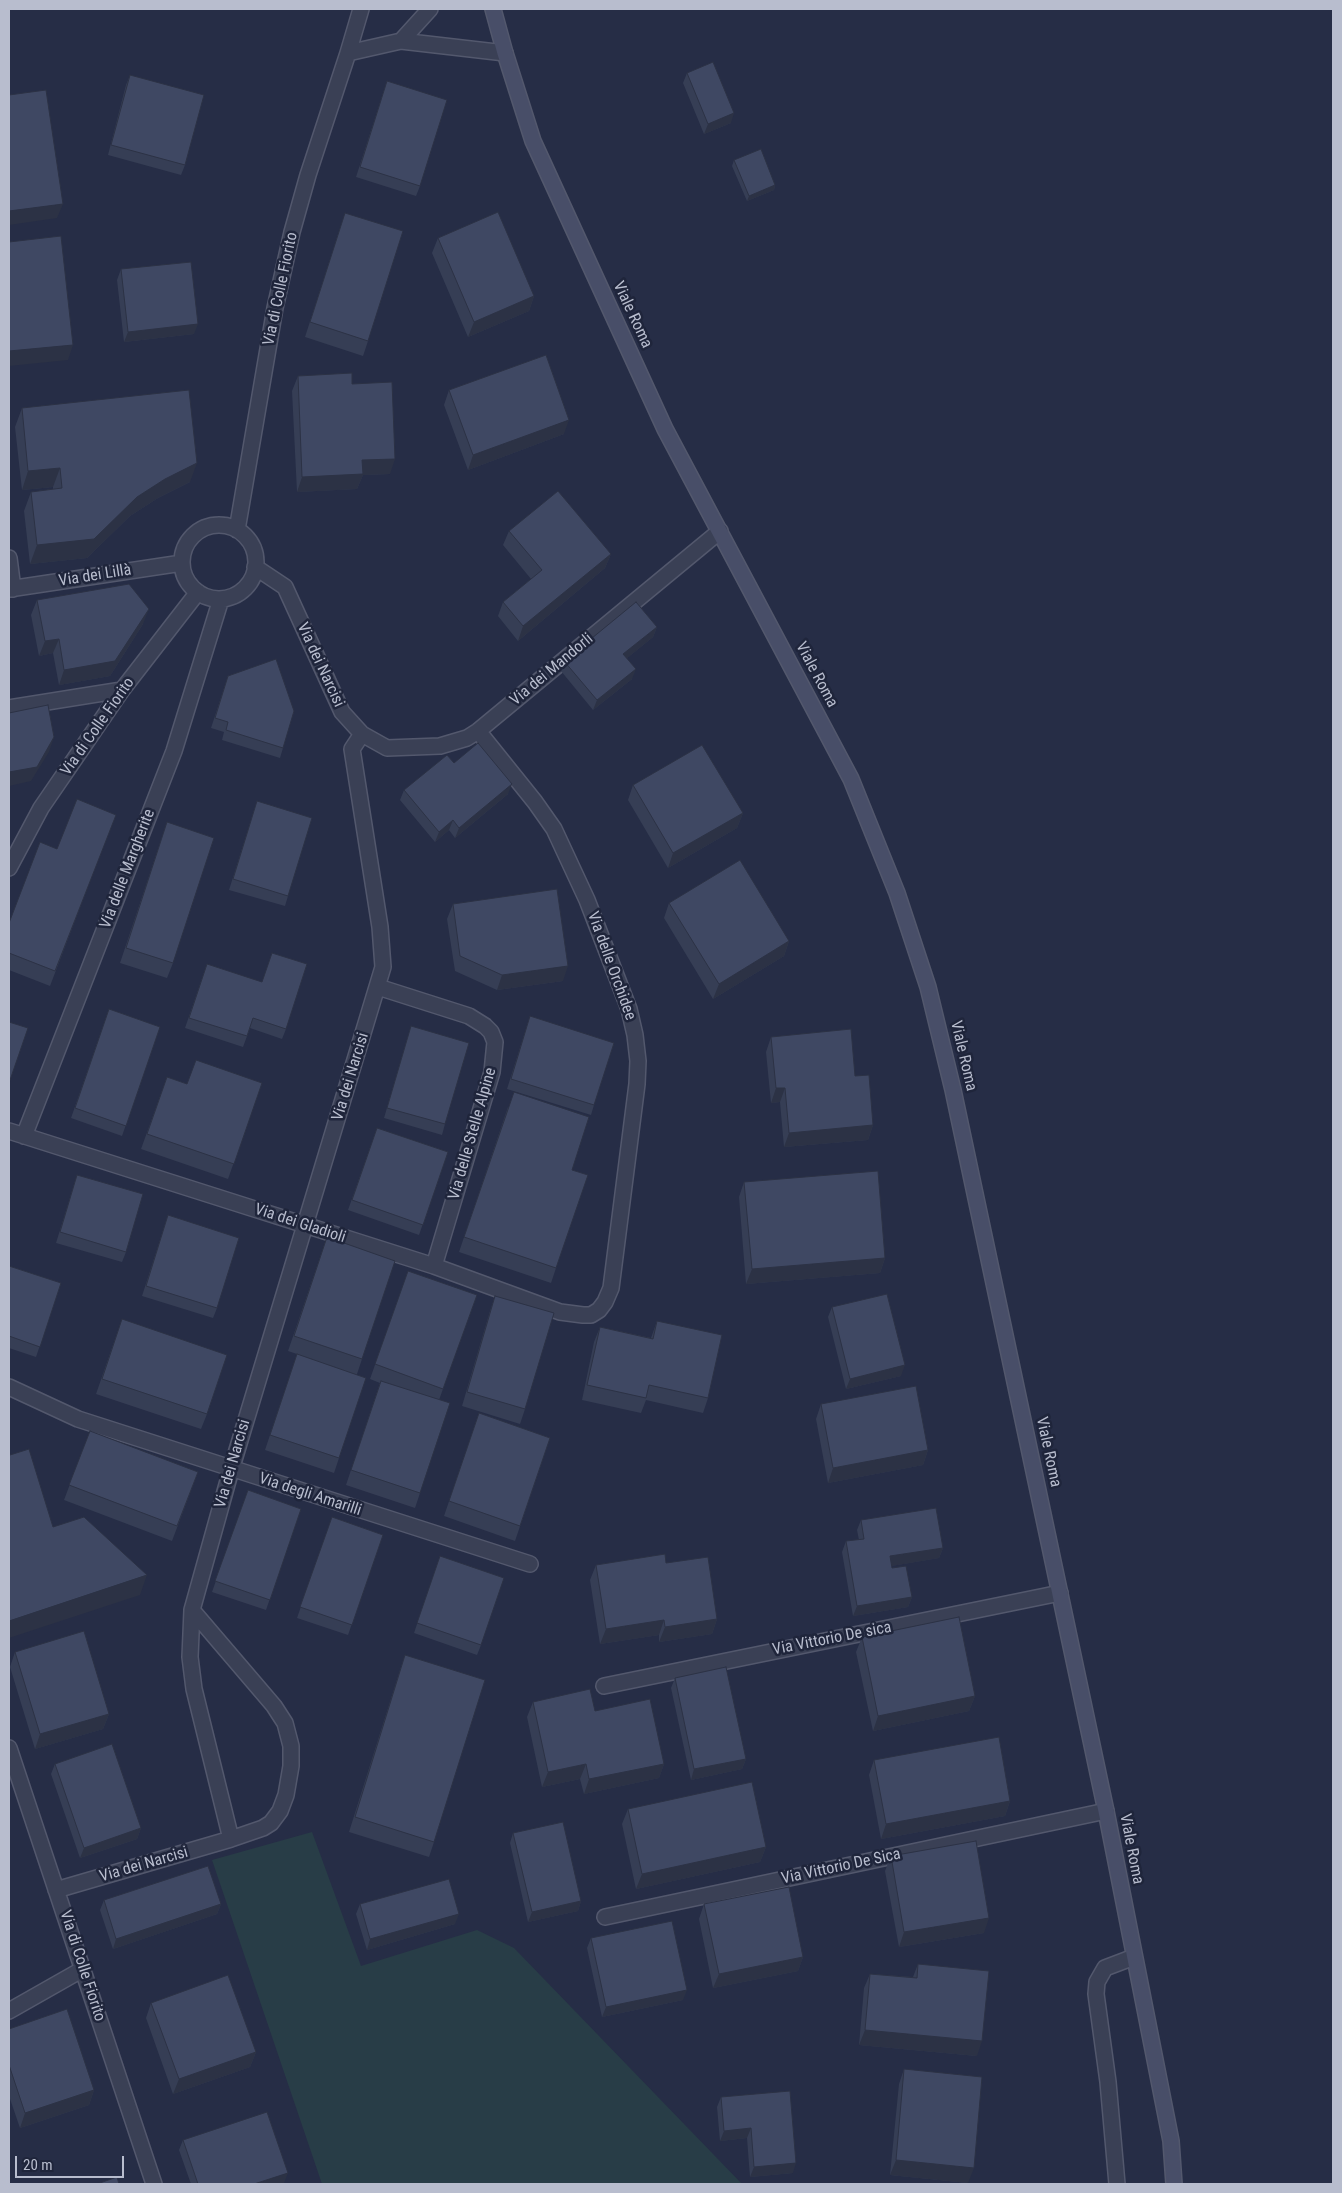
<!DOCTYPE html>
<meta charset="utf-8">
<style>
body{margin:0}
#map{position:relative;width:1342px;height:2193px;overflow:hidden;background:#262d46;font-family:"Roboto Condensed",sans-serif}
canvas{display:block}
.frame{position:absolute;inset:0;border:10px solid #b8bdce;pointer-events:none}
.scale{position:absolute;left:15px;top:2156px;width:109px;height:22px;box-sizing:border-box;border:2px solid #b8bdce;border-top:0;padding-left:6px;font-size:15px;line-height:18px;white-space:nowrap;color:#b8bdce;-webkit-text-stroke:4px #1f253b;paint-order:stroke}
</style>
<div id="map">
<canvas width="1342" height="2193"></canvas>
<div class="frame"></div>
<div class="scale">20 m</div>
</div>
<script>
const c = document.querySelector('canvas').getContext('2d');
c.lineJoin = 'round';
function fillPath(path, color) { c.fillStyle = color; c.fill(path, 'evenodd'); }
const toPath = rows => new Path2D(rows.map(r => 'M' + r).join(''));
function trace(path, color, width, dash) { c.strokeStyle = color; c.lineWidth = width; c.lineCap = dash ? 'butt' : 'round'; c.setLineDash(dash || []); c.stroke(path); }
function drawText(font, color, halo, rows, align = 'center') {
  c.font = font + ' "Roboto Condensed",sans-serif'; c.lineWidth = 5; c.setLineDash([]); c.textBaseline = 'middle'; c.strokeStyle = halo; c.fillStyle = color; for (const [text, x, y, turn = 0] of rows) {
    c.save(); c.translate(x, y); c.rotate((+turn || 0) * Math.PI / 180); c.textAlign = isNaN(turn) ? turn : align; if (halo) c.strokeText(text, 0, 0); c.fillText(text, 0, 0); c.restore();
  }
}
fillPath(toPath([
 [312,1832,361,1966,477,1930,514,1948,742,2184,322,2184,212,1860]
]), '#283d47');
const street = toPath([
 [361,9,348,53,401,41,505,53],
 [401,41,430,9],
 '182 562a37 37 0 1 1 74 0a37 37 0 1 1-74 0Z',
 [237,530,275,308,292,232,308,175,348,53],
 [9,558,13,589],
 [9,589,182,563],
 [9,708,122,690],
 [362,734,387,748,440,746,467,738,478,731,720,531],
 [9,868,41,808,122,690,198,592],
 [378,987,469,1016,485,1026,491,1032,495,1042,492,1072,434,1266],
 [9,1131,434,1266,560,1312,583,1315,591,1315,599,1310,605,1302,611,1288,637,1084,638,1061,635,1035,629,1009,587,900,554,829,535,802,478,731],
 [24,1136,174,751,221,599],
 [9,1387,78,1419,530,1564],
 [192,1610,274,1706,285,1723,291,1746,291,1766,286,1795,280,1811,271,1823,263,1828,231,1839,194,1689,190,1657,192,1610,231,1470,383,967,380,927,352,749,362,734,342,712,285,587,255,567],
 [604,1686,1060,1593],
 [9,1748,154,2184],
 [56,1890,231,1839],
 [605,1917,1106,1811],
 [9,2011,83,1969],
 [1117,2184,1108,2082,1096,1994,1097,1982,1105,1968,1134,1957]
]);
const secondary = toPath([
 [493,9,505,53,533,141,665,429,851,779,897,893,928,987,953,1090,1106,1811,1171,2141,1174,2184]
]);
trace(street, '#53586d', 18);
trace(secondary, '#53586d', 18);
trace(street, '#3a4055', 15);
trace(secondary, '#484e68', 15);
fillPath(toPath([
 [687,73,731,123,704,134,683,83],
 [130,75,185,165,181,175,108,155,126,85],
 [387,81,420,186,416,196,356,177],
 [734,160,775,185,774,190,747,201,732,166],
 [345,213,368,341,363,356,305,337],
 [438,238,534,296,529,311,468,337,432,253],
 [121,269,194,334,124,342,117,280],
 [298,376,352,384,390,474,363,475,357,489,297,492,292,391],
 [449,390,564,434,468,470,444,405],
 [22,408,190,482,158,498,130,516,87,558,30,564,24,511,31,492,53,489,53,487,22,490,15,427],
 [509,531,611,554,605,568,518,641,498,616,503,602,531,579,503,545],
 [37,600,143,624,110,676,59,685,53,653,39,656,31,615],
 [657,627,653,637,627,658,632,679,593,710,561,671,564,661],
 [228,676,283,748,280,758,222,740,224,732,211,728],
 [454,763,508,794,455,838,449,830,435,842,400,800,404,790],
 [633,785,743,813,737,828,668,868,628,800],
 [257,801,288,896,285,906,229,890],
 [167,822,173,963,167,978,120,963],
 [110,829,50,986,9,970,9,923,57,849],
 [669,903,789,941,784,956,713,999,664,918],
 [453,904,563,981,497,990,455,971,447,919],
 [207,964,286,1029,282,1039,250,1028,243,1047,185,1028],
 [109,1009,160,1027,122,1136,71,1118],
 [530,1016,594,1105,591,1115,507,1089],
 [411,1026,445,1124,442,1135,384,1118],
 [771,1037,855,1076,873,1125,868,1140,784,1147,780,1102,771,1103,766,1052],
 [167,1077,187,1084,262,1083,228,1179,141,1149],
 [508,1107,572,1170,556,1268,551,1283,459,1252],
 [377,1128,448,1152,419,1235,348,1210],
 [77,1175,126,1252,122,1262,56,1243],
 [744,1182,885,1258,880,1273,746,1284,739,1197],
 [168,1215,217,1308,213,1318,142,1296],
 [327,1237,362,1359,357,1374,339,1458,334,1473,265,1450,297,1354,288,1351],
 [9,1266,61,1283,36,1357,9,1348],
 [408,1271,477,1295,439,1400,420,1493,415,1508,346,1485,380,1383,370,1379],
 [495,1296,525,1409,520,1424,462,1406,490,1311],
 [832,1307,901,1376,846,1389,828,1317],
 [122,1319,207,1414,201,1429,96,1394],
 [657,1321,708,1398,703,1413,646,1400,641,1413,582,1400,594,1342,600,1327,651,1338],
 [821,1404,928,1450,923,1465,828,1483,816,1419],
 [479,1413,550,1438,515,1541,444,1516],
 [90,1431,198,1472,172,1541,64,1500],
 [248,1490,301,1509,266,1610,212,1592],
 [332,1517,383,1535,348,1635,297,1618],
 [861,1520,943,1548,939,1558,891,1566,892,1568,912,1597,908,1607,853,1616,842,1552,846,1541,859,1540,857,1530],
 [440,1556,481,1645,477,1655,414,1633],
 [666,1563,717,1619,712,1634,659,1642,659,1635,600,1644,590,1580,596,1565],
 [862,1637,975,1696,969,1711,873,1731,856,1652],
 [15,1652,109,1714,103,1729,35,1749,10,1667],
 [405,1655,434,1842,429,1857,349,1832,400,1670],
 [675,1678,746,1759,742,1769,691,1780,671,1688],
 [533,1702,595,1711,664,1764,659,1778,584,1794,580,1779,542,1787,527,1717],
 [874,1760,1010,1801,1005,1816,881,1839,869,1775],
 [55,1764,141,1828,137,1839,80,1858,51,1774],
 [628,1809,766,1847,760,1862,636,1889,622,1824],
 [513,1833,581,1901,578,1911,528,1922,510,1843],
 [891,1856,984,1933,899,1947,885,1871],
 [104,1900,221,1904,217,1914,113,1949,100,1910],
 [360,1904,455,1924,367,1950,356,1914],
 [704,1904,803,1957,798,1971,713,1988,699,1919],
 [591,1938,683,2000,602,2017,587,1948],
 [918,1964,977,2056,859,2045,864,1988,870,1974,913,1977],
 [151,2003,256,2052,250,2067,173,2094,146,2018],
 [9,2029,94,2090,89,2105,20,2128,9,2096],
 [904,2069,968,2183,890,2175,899,2084],
 [721,2097,793,2173,750,2177,747,2138,720,2141,717,2107],
 [183,2140,284,2183,281,2184,191,2184,179,2150]
]), '#363e55');
fillPath(toPath([
 [734,113,731,123,704,134,708,124],
 [775,185,774,190,747,201,749,196],
 [63,204,57,218,9,225,9,211],
 [534,296,529,311,468,337,474,322],
 [198,324,194,334,124,342,128,332],
 [73,345,68,360,9,366,9,351],
 [569,420,564,434,468,470,473,455],
 [395,459,390,474,363,475,357,489,297,492,302,477,362,460],
 [197,463,190,482,158,498,130,516,87,558,30,564,37,545,137,497,165,479],
 [60,468,53,487,22,490,28,471],
 [611,554,605,568,518,641,523,626],
 [149,609,143,624,110,676,59,685,64,670],
 [657,627,653,637,620,664,623,654],
 [59,639,53,653,39,656,45,641],
 [636,669,632,679,593,710,597,700],
 [54,737,49,752,31,781,9,786,9,772],
 [512,784,508,794,455,838,459,828],
 [743,813,737,828,668,868,673,853],
 [453,820,449,830,435,842,439,832],
 [789,941,784,956,713,999,719,984],
 [568,966,563,981,497,990,502,975],
 [776,1088,785,1088,780,1102,771,1103],
 [873,1125,868,1140,784,1147,789,1133],
 [885,1258,880,1273,746,1284,752,1269],
 [905,1365,901,1376,846,1389,850,1379],
 [928,1450,923,1465,828,1483,833,1468],
 [943,1548,939,1558,886,1567,890,1556],
 [147,1575,140,1595,9,1638,9,1621],
 [912,1597,908,1607,853,1616,857,1606],
 [717,1619,712,1634,659,1642,665,1627],
 [664,1620,659,1635,600,1644,606,1629],
 [975,1696,969,1711,873,1731,878,1716],
 [109,1714,103,1729,35,1749,40,1734],
 [746,1759,742,1769,691,1780,694,1769],
 [586,1764,580,1779,542,1787,548,1772],
 [664,1764,659,1778,584,1794,589,1779],
 [1010,1801,1005,1816,881,1839,886,1824],
 [141,1828,137,1839,80,1858,84,1848],
 [766,1847,760,1862,636,1889,642,1874],
 [581,1901,578,1911,528,1922,532,1912],
 [221,1904,217,1914,113,1949,116,1939],
 [459,1914,455,1924,367,1950,370,1939],
 [989,1918,984,1933,899,1947,904,1932],
 [803,1957,798,1971,713,1988,719,1974],
 [687,1990,683,2000,602,2017,606,2007],
 [865,2030,982,2041,977,2056,859,2045],
 [256,2052,250,2067,173,2094,179,2079],
 [94,2090,89,2105,20,2128,25,2113],
 [751,2128,747,2138,720,2141,724,2131],
 [896,2160,974,2168,968,2183,890,2175],
 [796,2163,793,2173,750,2177,754,2167],
 [288,2173,284,2183,281,2184,254,2184]
]), '#2c3245');
const building = toPath([
 [713,62,734,113,708,124,687,73,713,62],
 [130,75,204,95,185,165,111,145,130,75],
 [387,81,447,100,420,186,360,167,387,81],
 [46,90,63,204,9,211,9,95,46,90],
 [761,149,775,185,749,196,734,160,761,149],
 [498,212,534,296,474,322,438,238,498,212],
 [345,213,403,231,368,341,310,322,345,213],
 [61,236,73,345,9,351,9,242,61,236],
 [191,262,198,324,128,332,121,269,191,262],
 [546,355,569,420,473,455,449,390,546,355],
 [352,373,352,384,392,382,395,459,362,460,363,474,302,477,298,376,352,373],
 [189,390,197,463,165,479,137,497,94,539,37,545,31,492,62,488,60,468,28,471,22,408,189,390],
 [558,491,611,554,523,626,503,602,542,570,509,531,558,491],
 [129,584,149,609,115,661,64,670,59,639,45,641,37,600,129,584],
 [636,602,657,627,623,654,636,669,597,700,564,661,636,602],
 [276,659,294,711,283,748,226,730,228,722,215,718,228,676,276,659],
 [48,705,54,737,37,767,9,772,9,713,48,705],
 [478,743,512,784,459,828,453,820,439,832,404,790,447,755,454,763,478,743],
 [702,745,743,813,673,853,633,785,702,745],
 [77,799,116,815,55,971,9,953,9,923,40,842,57,849,77,799],
 [257,801,312,818,288,896,233,879,257,801],
 [167,822,214,838,173,963,126,948,167,822],
 [740,860,789,941,719,984,669,903,740,860],
 [557,889,568,966,502,975,460,956,453,904,557,889],
 [272,953,307,964,286,1029,253,1018,247,1036,189,1018,207,964,262,982,272,953],
 [109,1009,160,1027,126,1126,75,1108,109,1009],
 [530,1016,614,1043,594,1105,511,1079,530,1016],
 [9,1022,28,1028,9,1083,9,1022],
 [411,1026,469,1043,445,1124,387,1108,411,1026],
 [851,1029,855,1076,869,1075,873,1125,789,1133,785,1088,776,1088,771,1037,851,1029],
 [196,1060,262,1083,234,1164,147,1134,167,1077,187,1084,196,1060],
 [514,1092,589,1117,572,1170,588,1175,556,1268,464,1237,514,1092],
 [377,1128,448,1152,423,1225,352,1200,377,1128],
 [878,1171,885,1258,752,1269,744,1182,878,1171],
 [77,1175,143,1194,126,1252,60,1232,77,1175],
 [168,1215,239,1238,217,1308,146,1286,168,1215],
 [327,1237,395,1261,362,1359,294,1336,327,1237],
 [9,1266,61,1283,40,1347,9,1336,9,1266],
 [408,1271,477,1295,443,1389,375,1364,408,1271],
 [887,1294,905,1365,850,1379,832,1307,887,1294],
 [495,1296,554,1313,525,1409,467,1392,495,1296],
 [122,1319,227,1355,207,1414,102,1379,122,1319],
 [657,1321,722,1335,708,1398,649,1385,646,1398,587,1385,600,1327,653,1339,657,1321],
 [297,1354,366,1378,339,1458,270,1435,297,1354],
 [381,1381,450,1403,420,1493,351,1470,381,1381],
 [916,1386,928,1450,833,1468,821,1404,916,1386],
 [479,1413,550,1438,520,1526,449,1501,479,1413],
 [90,1431,198,1472,177,1526,69,1485,90,1431],
 [29,1449,53,1527,84,1517,147,1575,9,1621,9,1451,10,1455,29,1449],
 [248,1490,301,1509,270,1600,215,1581,248,1490],
 [936,1508,943,1548,890,1556,892,1568,906,1566,912,1597,857,1606,846,1541,864,1539,861,1520,936,1508],
 [332,1517,383,1535,352,1625,300,1607,332,1517],
 [665,1554,666,1563,708,1557,717,1619,665,1627,664,1620,606,1629,596,1565,665,1554],
 [440,1556,504,1578,481,1645,417,1623,440,1556],
 [959,1617,975,1696,878,1716,862,1637,959,1617],
 [84,1631,109,1714,40,1734,15,1652,84,1631],
 [405,1655,485,1680,434,1842,355,1817,405,1655],
 [726,1667,746,1759,694,1769,675,1678,726,1667],
 [590,1689,595,1711,650,1699,664,1764,589,1779,586,1764,548,1772,533,1702,590,1689],
 [999,1737,1010,1801,886,1824,874,1760,999,1737],
 [112,1744,141,1828,84,1848,55,1764,112,1744],
 [752,1782,766,1847,642,1874,628,1809,752,1782],
 [563,1822,581,1901,532,1912,513,1833,563,1822],
 [976,1841,989,1918,904,1932,891,1856,976,1841],
 [208,1866,221,1904,116,1939,104,1900,208,1866],
 [449,1879,459,1914,370,1939,360,1904,449,1879],
 [789,1887,803,1957,719,1974,704,1904,789,1887],
 [672,1921,687,1990,606,2007,591,1938,672,1921],
 [918,1964,989,1971,982,2041,865,2030,870,1974,917,1978,918,1964],
 [228,1975,256,2052,179,2079,151,2003,228,1975],
 [67,2009,94,2090,25,2113,9,2065,9,2029,67,2009],
 [904,2069,982,2077,974,2168,896,2160,904,2069],
 [790,2091,796,2163,754,2167,751,2128,724,2131,721,2097,790,2091],
 [267,2112,288,2173,254,2184,198,2184,183,2140,267,2112],
 [117,2177,119,2184,97,2184,117,2177]
]);
fillPath(building, '#3f4863');
trace(building, '#2c3245', 1);
drawText('16px', '#b8bdce', '#1f253b', [
 ["Via di Colle Fiorito",281,289,-78],
 ["Viale Roma",632,315,65],
 ["Via dei Lillà",95,576,-9],
 ["Via dei Narcisi",320,665,65],
 ["Via dei Mandorli",552,670,-40],
 ["Viale Roma",816,675,62],
 ["Via di Colle Fiorito",98,727,-55],
 ["Via delle Margherite",128,869,-69],
 ["Via delle Orchidee",611,966,70],
 ["Viale Roma",963,1056,77],
 ["Via dei Narcisi",351,1077,-73],
 ["Via delle Stelle Alpine",473,1134,-74],
 ["Via dei Gladioli",300,1224,18],
 ["Viale Roma",1048,1452,78],
 ["Via dei Narcisi",233,1464,-74],
 ["Via degli Amarilli",310,1495,18],
 ["Via Vittorio De sica",832,1639,-11],
 ["Viale Roma",1131,1849,79],
 ["Via dei Narcisi",144,1865,-16],
 ["Via Vittorio De Sica",841,1867,-12],
 ["Via di Colle Fiorito",82,1966,72]
]);
</script>
